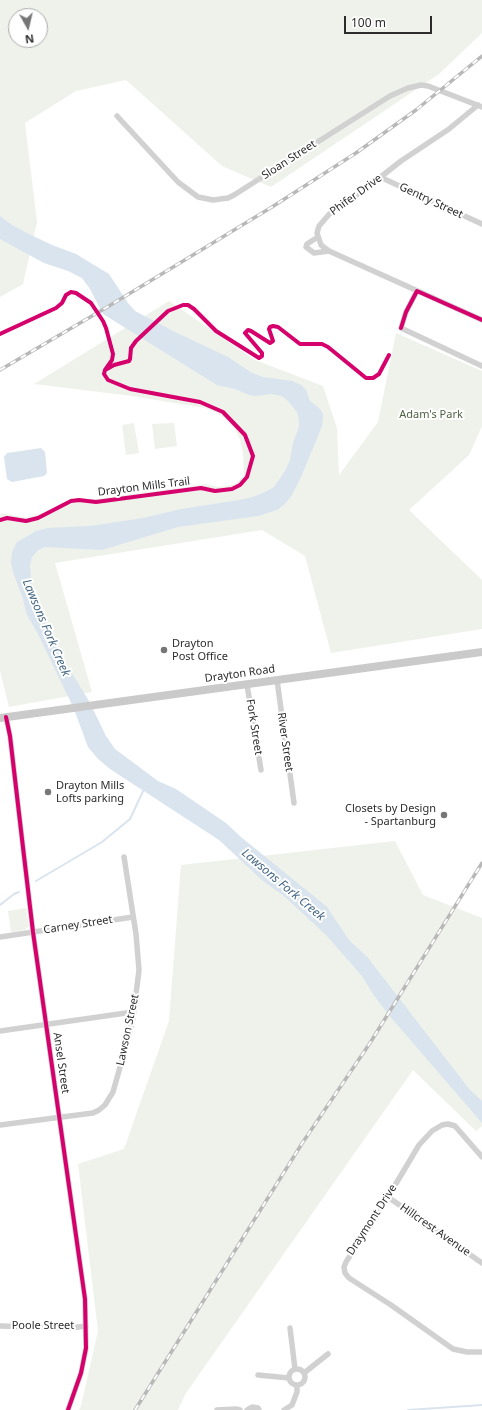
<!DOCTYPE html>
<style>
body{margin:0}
#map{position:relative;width:482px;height:1410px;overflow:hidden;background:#fff;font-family:"Noto Sans",sans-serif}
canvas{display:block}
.north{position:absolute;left:8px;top:8px;width:40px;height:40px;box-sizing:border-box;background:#fff;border:1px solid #ababab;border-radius:50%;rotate:172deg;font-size:11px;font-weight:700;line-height:16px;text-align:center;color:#2c2c2c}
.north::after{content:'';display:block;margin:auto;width:14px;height:18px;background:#767676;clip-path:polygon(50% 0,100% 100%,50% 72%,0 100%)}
.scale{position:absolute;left:344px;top:16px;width:88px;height:18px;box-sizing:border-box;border:2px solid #2c2c2c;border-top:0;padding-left:5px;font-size:12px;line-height:14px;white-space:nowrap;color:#2c2c2c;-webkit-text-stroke:3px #fff;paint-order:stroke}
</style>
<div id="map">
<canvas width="482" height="1410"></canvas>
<div class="north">N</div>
<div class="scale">100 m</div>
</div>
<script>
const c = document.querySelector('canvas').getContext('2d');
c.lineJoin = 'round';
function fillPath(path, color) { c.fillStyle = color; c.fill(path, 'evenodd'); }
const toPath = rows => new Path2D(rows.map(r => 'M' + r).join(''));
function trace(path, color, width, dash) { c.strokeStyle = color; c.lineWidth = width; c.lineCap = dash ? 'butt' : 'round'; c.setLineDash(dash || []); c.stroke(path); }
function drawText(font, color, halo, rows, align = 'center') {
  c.font = font + ' "Noto Sans",sans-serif'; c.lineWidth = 4; c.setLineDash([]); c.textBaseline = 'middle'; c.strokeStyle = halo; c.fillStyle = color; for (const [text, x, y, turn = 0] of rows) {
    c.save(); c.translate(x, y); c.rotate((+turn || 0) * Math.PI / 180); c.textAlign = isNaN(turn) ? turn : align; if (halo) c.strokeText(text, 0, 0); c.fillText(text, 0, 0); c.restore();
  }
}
fillPath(toPath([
 [0,0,482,0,482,33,439,74,271,187,222,166,126,80,76,91,25,123,37,222,23,284,0,297],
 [16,16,40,16,40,40,16,40],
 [169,301,255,360,323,386,337,428,339,475,378,422,396,333,482,371,482,426,469,455,409,510,482,580,482,629,331,653,305,556,262,530,55,563,92,692,9,707,0,671,0,515,1,513,27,518,75,502,205,484,218,487,232,485,238,482,244,475,243,453,240,439,234,428,221,415,205,408,132,396,34,384],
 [134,423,139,453,126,455,122,425],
 [174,423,177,446,155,449,152,424],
 [395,841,423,895,482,918,482,1126,476,1131,413,1070,186,1393,178,1410,79,1410,81,1406,98,1331,78,1164,124,1149,169,1021,181,865],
 [26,908,29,926,25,930,11,932,8,911]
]), '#eef2eb');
fillPath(toPath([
 [0,216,12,225,27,233,52,245,76,254,109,274,128,303,135,311,175,332,228,357,252,373,263,377,292,381,301,385,306,390,310,401,320,409,323,414,323,419,322,426,301,477,292,495,285,504,277,510,258,516,178,527,102,550,45,547,38,550,32,557,30,565,31,580,36,596,44,619,65,662,89,701,106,736,115,749,158,781,176,789,226,823,241,837,327,907,349,940,368,958,470,1090,482,1101,482,1123,388,1014,373,994,362,976,327,936,284,896,263,881,219,840,110,769,98,759,88,747,74,709,38,634,27,615,22,596,13,572,11,562,12,552,17,542,36,531,48,528,90,526,143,518,181,509,239,500,253,497,263,493,274,487,285,471,290,460,293,443,299,427,299,419,297,412,288,401,282,396,271,394,256,396,249,395,235,389,217,385,103,314,90,289,82,278,68,271,44,263,0,239],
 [41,448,45,452,47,473,44,476,12,482,7,479,4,457,7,453]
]), '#d9e4ee');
trace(toPath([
 [36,881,102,842,130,819,144,789],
 [0,905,14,894,19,892],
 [408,1410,482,1405]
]), '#d9e4ee', 2);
trace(toPath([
 [478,105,449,129,401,161,364,190,332,211,319,226,317,233,321,245,329,251,482,320],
 [117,116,178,182,198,197,213,200,228,198,234,195,390,96,408,88,421,85,428,86,482,107],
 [380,177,482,224],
 [318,237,307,244,306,247,314,253,329,251],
 [417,291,406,312,401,328,482,366],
 [277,680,294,803],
 [247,685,261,770],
 [6,717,10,736,22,839,33,932,85,1299,86,1348,81,1373,68,1410],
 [0,937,133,917],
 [0,1031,133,1012],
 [0,1125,93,1113,99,1110,105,1105,113,1092,128,1039,133,1018,139,970,136,934,124,857],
 [482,1157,455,1126,448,1124,442,1125,432,1131,419,1145,388,1197,346,1262,344,1267,345,1273,349,1278,391,1305,453,1349,467,1352,482,1352],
 [388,1197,482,1263],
 [0,1326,71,1328,86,1326],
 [290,1328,295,1369],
 '289 1377a8 8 0 1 1 16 0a8 8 0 1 1-16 0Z',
 [304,1373,328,1354],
 [258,1375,289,1378],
 [217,1410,236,1409,240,1410],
 [247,1410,252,1407,258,1408,259,1410],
 [284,1410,292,1405,297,1392,297,1385]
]), '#d1d1d1', 5.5);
trace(toPath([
 [0,718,482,652]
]), '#cacaca', 8);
const rail = toPath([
 [0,370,109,306,272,207,356,153,416,110,482,56],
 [135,1410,303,1142,370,1043,482,863]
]);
trace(rail, '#b8b8b8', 3.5);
trace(rail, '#fff', 2, [6]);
trace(toPath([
 [401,328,406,312,417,291,482,320],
 [0,334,56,308,62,303,66,295,71,292,76,293,91,303,103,321,106,328,113,354,112,360,105,370,104,374,108,380,130,389,200,402,223,412,245,435,253,456,247,477,240,485,232,489,215,491,201,488,96,502,79,500,71,501,38,518,26,521,7,518,0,520],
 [107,369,114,365,129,361,130,359,131,348,136,341,168,311,183,305,188,305,194,309,216,331,259,358,262,356,262,353,245,333,248,330,251,331,270,343,273,341,269,329,270,327,273,326,278,327,300,344,322,344,328,347,366,378,373,378,379,374,389,355],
 [6,717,10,736,22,839,33,932,85,1299,86,1348,81,1373,68,1410]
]), '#d6006c', 4);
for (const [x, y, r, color] of [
 [164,650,4,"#767676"],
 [48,792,4,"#767676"],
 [444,815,4,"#767676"]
]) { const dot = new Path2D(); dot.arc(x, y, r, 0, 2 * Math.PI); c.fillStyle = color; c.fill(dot); trace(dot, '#fff', 1.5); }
drawText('11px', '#2c2c2c', '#fff', [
 ["Sloan Street",289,160,-33],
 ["Phifer Drive",356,195,-36],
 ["Gentry Street",431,201,25],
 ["Drayton Mills Trail",144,487,-7],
 ["Drayton Road",240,674,-8],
 ["Fork Street",254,727,81],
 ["River Street",285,742,82],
 ["Carney Street",78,925,-9],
 ["Lawson Street",128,1030,-78],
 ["Ansel Street",61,1063,82],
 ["Draymont Drive",372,1220,-57],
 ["Hillcrest Avenue",435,1230,35],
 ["Poole Street",43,1326]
]);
drawText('11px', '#4d613f', '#fff', [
 ["Adam's Park",431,415]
]);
drawText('11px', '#2c2c2c', '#fff', [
 ["Drayton",172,644],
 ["Post Office",172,657],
 ["Drayton Mills",56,786],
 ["Lofts parking",56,799],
 ["Closets by Design",436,809,"right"],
 ["- Spartanburg",436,822,"right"]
], 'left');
drawText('italic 12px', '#446683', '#fff', [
 ["Lawsons Fork Creek",46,628,67],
 ["Lawsons Fork Creek",283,885,40]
]);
</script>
